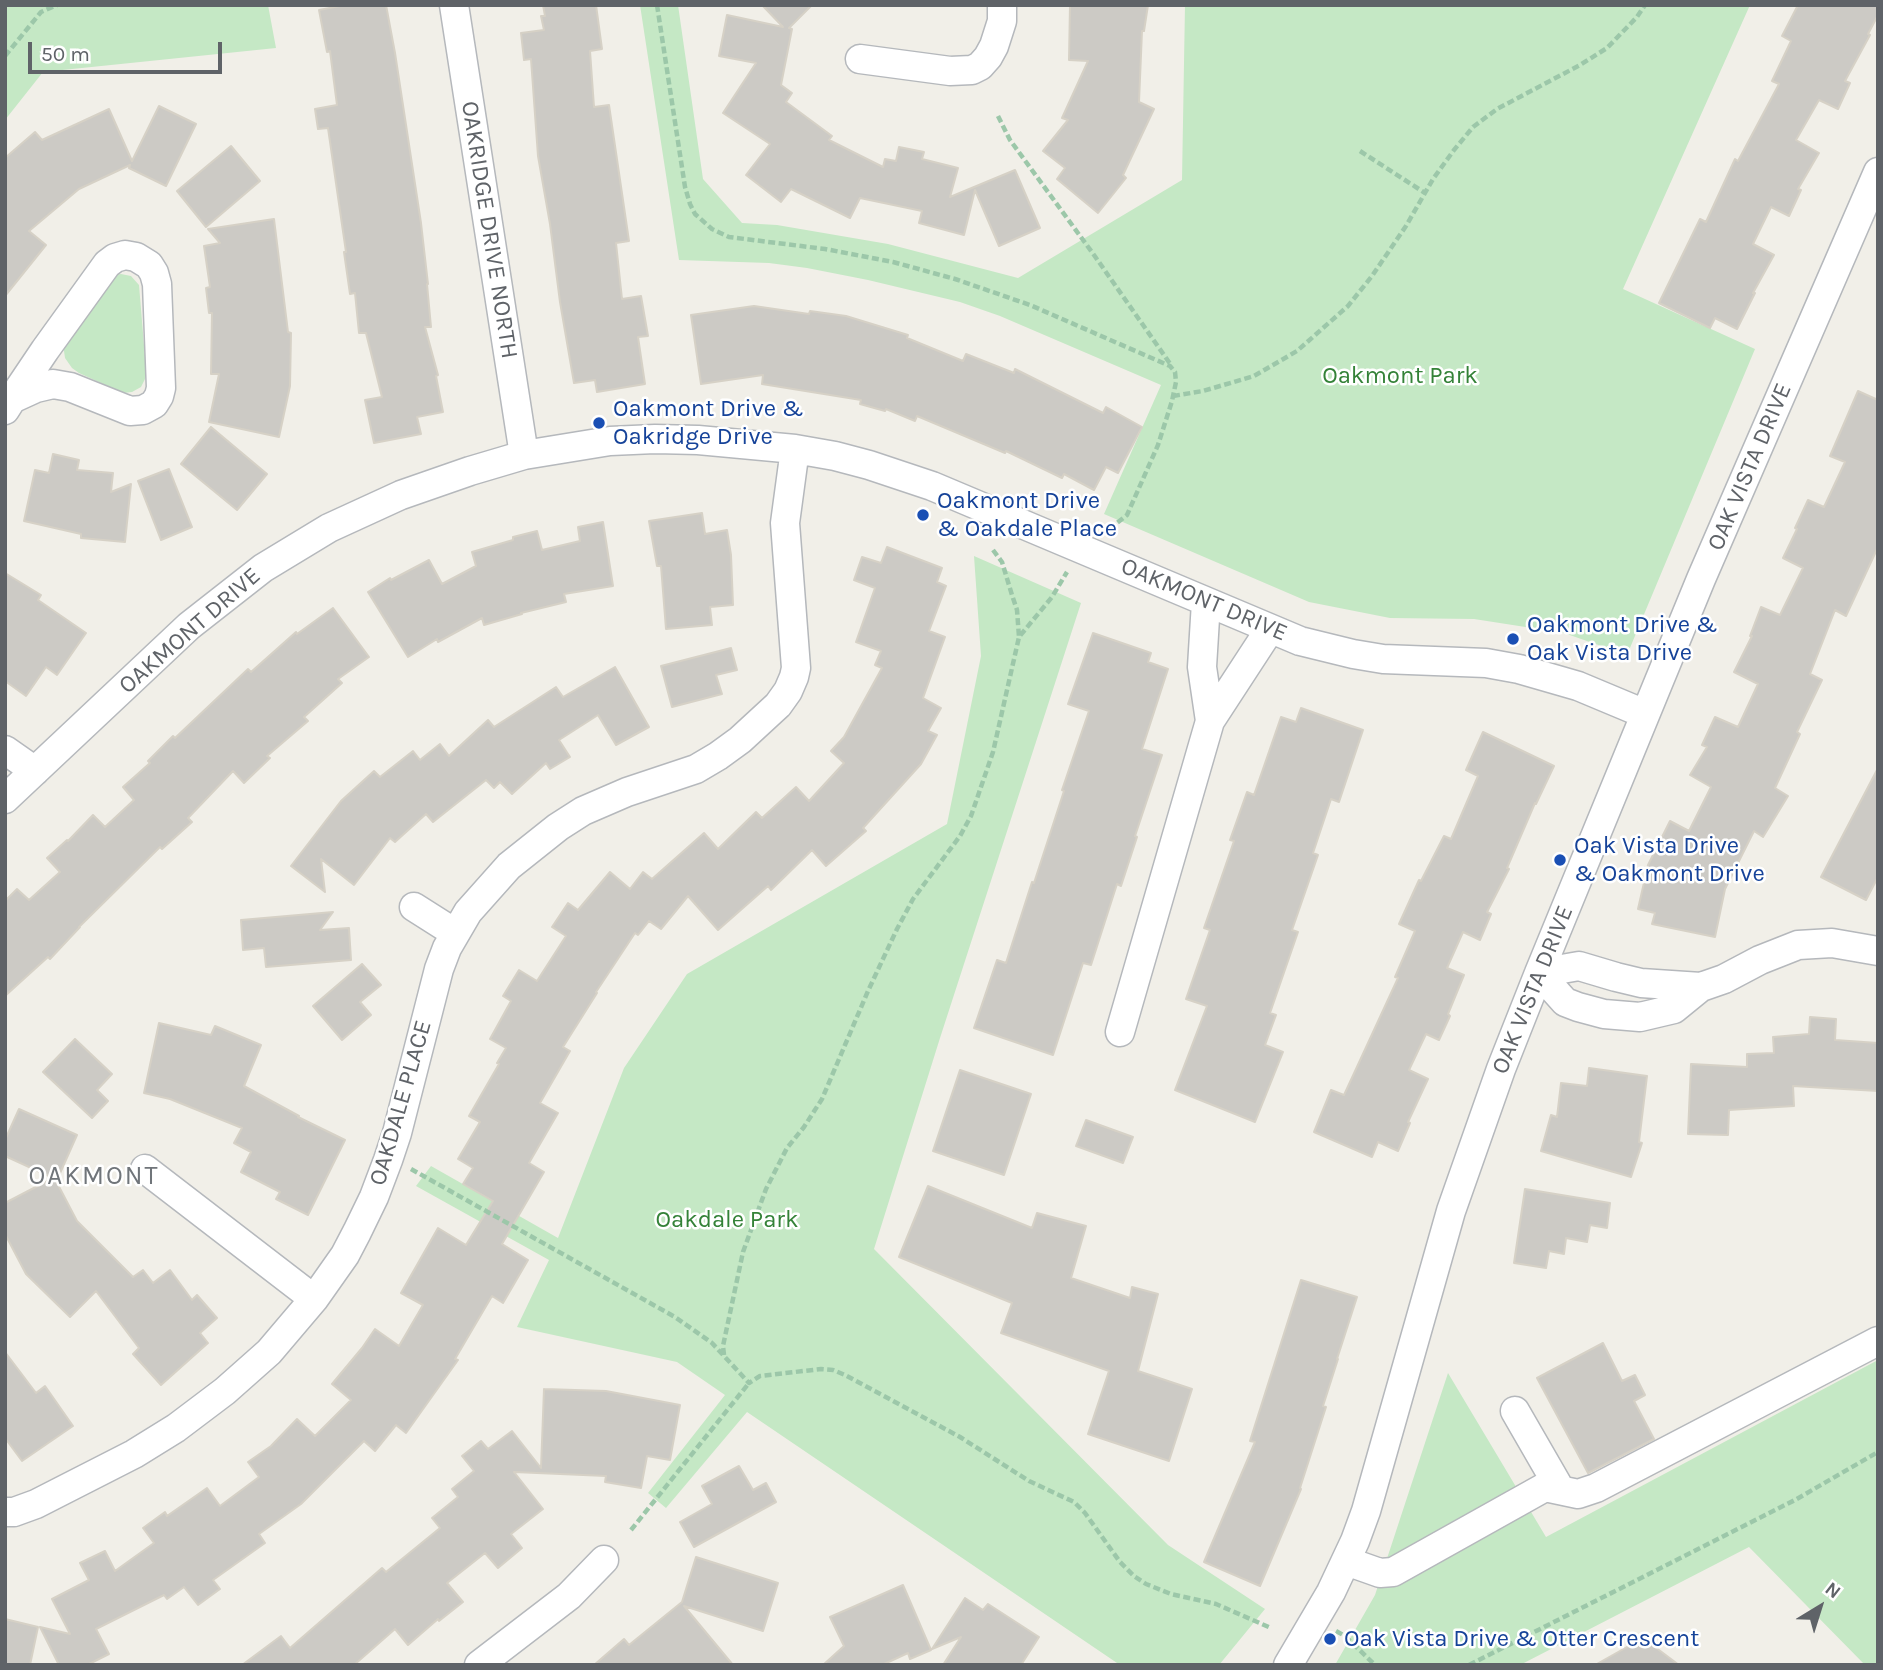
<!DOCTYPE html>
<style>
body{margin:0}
#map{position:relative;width:1883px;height:1670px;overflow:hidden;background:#f1efe8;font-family:Karla,sans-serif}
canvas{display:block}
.frame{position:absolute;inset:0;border:7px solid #5f6368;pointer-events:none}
.north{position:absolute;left:1785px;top:1572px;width:70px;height:70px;-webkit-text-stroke:5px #fff;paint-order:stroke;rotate:38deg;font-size:19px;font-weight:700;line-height:28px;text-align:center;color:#5f6368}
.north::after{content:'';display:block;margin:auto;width:24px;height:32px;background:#5f6368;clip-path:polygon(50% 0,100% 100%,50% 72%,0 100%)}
.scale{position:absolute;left:28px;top:42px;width:194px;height:32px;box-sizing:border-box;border:4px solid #5f6368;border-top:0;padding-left:9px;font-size:21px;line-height:24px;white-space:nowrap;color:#5f6368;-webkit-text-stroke:5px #fff;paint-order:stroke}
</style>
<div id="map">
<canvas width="1883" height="1670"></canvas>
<div class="frame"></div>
<div class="north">N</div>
<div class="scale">50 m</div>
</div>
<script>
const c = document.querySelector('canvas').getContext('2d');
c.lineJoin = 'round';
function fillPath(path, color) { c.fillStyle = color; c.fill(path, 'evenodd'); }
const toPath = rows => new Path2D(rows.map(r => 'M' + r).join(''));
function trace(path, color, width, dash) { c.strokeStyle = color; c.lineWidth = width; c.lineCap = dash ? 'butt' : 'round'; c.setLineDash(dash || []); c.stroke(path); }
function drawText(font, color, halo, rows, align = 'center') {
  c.font = font + ' Karla,sans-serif'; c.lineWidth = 5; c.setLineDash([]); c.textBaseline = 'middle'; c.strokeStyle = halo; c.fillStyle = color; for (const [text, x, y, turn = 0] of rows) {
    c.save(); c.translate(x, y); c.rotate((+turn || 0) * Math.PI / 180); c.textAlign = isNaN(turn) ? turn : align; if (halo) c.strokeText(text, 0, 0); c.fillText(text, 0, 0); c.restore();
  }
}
fillPath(toPath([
 [5,5,268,5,276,48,43,72,5,120],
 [640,5,678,5,703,179,742,223,777,225,888,244,1018,278,1182,180,1185,5,1750,5,1623,289,1755,349,1627,655,1564,633,1474,619,1390,618,1309,602,1104,514,1161,385,1000,316,960,302,868,280,807,268,769,263,679,260],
 [121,274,131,276,139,285,146,369,145,379,141,387,132,392,123,393,79,373,72,368,65,358,63,344,113,275],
 [974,556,1081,603,940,1038,874,1249,1168,1545,1265,1609,1219,1665,1120,1665,747,1412,666,1508,648,1493,725,1395,677,1362,517,1327,549,1260,416,1186,431,1166,558,1238,624,1068,687,974,947,824,981,656],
 [1878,1360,1878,1665,1865,1665,1749,1547,1520,1665,1335,1665,1375,1595,1448,1373,1546,1537]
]), '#c5e8c5');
const building = toPath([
 [345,5,386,5,395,53,421,223,428,284,427,284,431,327,425,327,438,375,436,376,443,412,417,417,421,434,374,443,365,400,382,397,366,333,359,333,355,293,350,294,344,252,346,252,328,128,318,129,315,109,337,105,330,51,327,52,319,10,345,5],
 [543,5,596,5,602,49,590,51,594,107,609,105,629,241,616,243,622,299,641,296,648,336,638,337,645,384,597,392,595,380,574,383,560,302,550,224,538,156,531,59,524,60,521,33,544,30,541,16,545,16,543,5],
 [762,5,812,5,789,28,792,29,781,85,792,93,786,102,832,136,829,140,883,167,885,159,896,161,899,147,924,152,922,159,958,168,950,197,1015,170,1040,228,999,246,975,190,964,235,919,223,922,211,860,198,850,218,791,189,781,202,746,175,770,144,723,113,756,63,719,56,727,15,783,27,762,5],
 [1070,5,1148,5,1144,31,1142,31,1139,102,1154,109,1123,175,1126,178,1098,213,1057,179,1065,168,1043,151,1068,120,1062,118,1088,61,1069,60,1070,5],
 [1798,5,1878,5,1878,15,1868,34,1870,35,1845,81,1850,83,1838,109,1819,100,1796,140,1819,153,1798,189,1801,190,1789,216,1771,207,1753,244,1774,255,1753,293,1755,293,1737,329,1715,318,1710,328,1659,303,1700,219,1706,222,1735,159,1738,161,1779,84,1772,81,1791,41,1782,36,1798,5],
 [159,106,196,124,166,186,129,168,130,165,79,189,29,231,46,245,5,296,5,158,35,132,42,140,109,109,132,161,159,106],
 [231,146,260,181,206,227,177,191,231,146],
 [274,219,288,332,291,333,290,386,279,437,209,422,219,374,211,374,212,313,209,313,206,288,210,287,204,246,220,243,208,229,274,219],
 [754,306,809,314,810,311,846,316,908,335,907,338,963,361,966,354,1014,373,1015,369,1103,413,1106,407,1142,427,1118,473,1106,467,1094,490,1064,474,1062,478,1006,451,1005,453,917,416,915,421,886,409,885,411,860,404,861,400,762,384,763,375,701,384,691,315,754,306],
 [1858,391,1878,400,1878,547,1846,616,1835,610,1810,674,1822,680,1797,732,1800,734,1775,788,1788,796,1763,837,1754,831,1725,889,1715,937,1652,924,1655,913,1638,909,1648,865,1670,821,1689,831,1711,787,1690,775,1707,747,1702,745,1715,717,1738,727,1758,684,1734,672,1752,636,1750,636,1761,607,1780,615,1803,568,1783,558,1797,529,1795,528,1808,500,1824,507,1845,462,1830,456,1858,391],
 [211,427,267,474,237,510,181,464,211,427],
 [53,454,79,460,77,470,113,473,111,492,131,484,125,542,81,538,81,534,24,521,35,470,49,473,53,454],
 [169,469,192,527,161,540,138,481,169,469],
 [702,513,705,534,727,530,731,555,733,605,710,607,712,625,666,629,661,566,657,566,649,521,702,513],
 [603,522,613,586,564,594,566,602,521,613,522,614,484,625,482,618,438,642,437,639,408,657,368,592,390,578,391,580,429,560,442,584,476,566,472,552,513,540,513,537,537,531,542,550,580,541,578,527,603,522],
 [887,547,942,568,937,582,946,586,929,631,945,637,923,698,941,708,928,731,937,735,921,764,863,828,866,831,826,866,812,850,771,890,768,886,718,930,688,896,661,929,649,921,638,935,635,933,596,992,597,993,563,1047,570,1051,540,1103,558,1113,529,1163,544,1172,502,1244,528,1260,503,1303,492,1296,455,1359,458,1360,406,1433,396,1425,375,1451,364,1441,301,1504,259,1534,265,1543,213,1580,220,1589,198,1605,184,1587,167,1599,164,1595,96,1629,109,1654,87,1665,59,1665,40,1627,70,1634,52,1599,89,1580,80,1563,105,1551,115,1571,154,1543,143,1528,165,1512,167,1516,207,1488,220,1506,259,1477,248,1462,271,1446,297,1419,315,1436,351,1400,332,1384,362,1348,375,1329,399,1346,423,1305,401,1293,438,1228,466,1245,493,1201,463,1184,473,1168,458,1159,480,1122,469,1116,499,1064,497,1063,506,1048,490,1039,511,1001,503,996,519,970,537,981,566,936,552,927,568,903,578,910,610,872,630,889,643,872,652,879,704,833,718,849,756,812,762,818,796,787,809,801,844,763,831,751,844,737,882,668,875,665,881,651,856,642,875,588,854,580,862,557,881,563,887,547],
 [5,573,41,595,38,600,86,633,57,675,46,667,26,696,5,681,5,573],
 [333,608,369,657,338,679,342,683,304,717,308,721,267,756,270,758,244,783,233,771,188,818,192,822,162,849,160,847,79,927,80,927,50,959,48,957,5,996,5,901,17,889,29,900,60,872,47,858,67,840,68,841,93,815,105,827,134,800,123,787,150,763,148,761,173,736,175,738,248,669,251,672,296,632,297,634,333,608],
 [1093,633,1151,653,1148,662,1168,669,1142,749,1162,755,1135,836,1137,837,1121,886,1117,884,1091,965,1083,963,1053,1055,974,1028,997,960,1006,963,1032,882,1034,883,1064,791,1062,790,1089,711,1068,704,1093,633],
 [731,648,737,670,716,675,722,694,672,707,661,666,731,648],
 [615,667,649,727,616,745,598,715,559,740,570,757,550,769,546,763,512,794,500,782,494,788,486,780,433,822,426,814,395,842,390,838,354,885,321,859,325,892,291,866,341,801,374,771,380,777,413,751,420,760,440,744,449,756,488,720,494,727,556,687,563,697,615,667],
 [1301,708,1363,730,1339,802,1331,799,1313,853,1318,855,1292,930,1298,932,1270,1013,1276,1015,1265,1045,1283,1052,1255,1122,1175,1090,1207,1006,1186,999,1210,930,1204,928,1234,841,1230,840,1247,792,1254,795,1281,717,1296,722,1301,708],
 [1483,732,1554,766,1536,804,1535,803,1507,868,1509,869,1487,912,1491,914,1480,940,1463,932,1447,968,1464,975,1448,1014,1450,1016,1439,1040,1426,1034,1409,1070,1428,1079,1408,1122,1410,1123,1398,1151,1378,1142,1372,1157,1314,1132,1331,1090,1344,1095,1398,978,1395,977,1415,931,1399,924,1419,880,1421,881,1444,836,1451,839,1478,776,1466,770,1483,732],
 [1878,768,1878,877,1866,900,1821,877,1878,768],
 [333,912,320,930,349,928,351,960,266,967,264,948,243,950,241,920,333,912],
 [362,964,381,985,360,1002,371,1015,342,1040,313,1006,362,964],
 [1810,1017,1836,1019,1835,1040,1878,1043,1878,1091,1793,1086,1794,1106,1729,1110,1728,1135,1688,1134,1691,1064,1747,1067,1747,1054,1774,1053,1773,1037,1809,1034,1810,1017],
 [159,1023,211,1035,215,1026,261,1045,244,1086,299,1116,298,1117,345,1140,308,1215,276,1199,280,1192,241,1172,251,1152,234,1143,242,1128,170,1099,144,1093,159,1023],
 [75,1039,112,1074,97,1090,108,1101,92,1118,43,1072,75,1039],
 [1589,1068,1647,1076,1639,1142,1642,1143,1631,1177,1541,1151,1551,1115,1557,1117,1561,1083,1587,1086,1589,1068],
 [960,1070,1031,1094,1004,1175,933,1151,960,1070],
 [19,1109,77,1135,57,1180,55,1179,77,1221,133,1277,143,1270,153,1283,170,1270,192,1300,197,1295,217,1318,200,1333,208,1343,161,1385,133,1354,139,1348,96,1291,70,1317,26,1274,5,1234,5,1203,53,1178,5,1156,5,1140,19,1109],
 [1086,1120,1133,1137,1123,1163,1076,1146,1086,1120],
 [928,1186,1032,1228,1037,1213,1086,1226,1071,1278,1130,1298,1132,1287,1158,1294,1138,1371,1192,1389,1169,1461,1088,1434,1109,1371,1001,1333,1012,1303,899,1257,928,1186],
 [1525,1189,1610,1203,1607,1228,1590,1225,1587,1242,1566,1238,1564,1254,1549,1251,1546,1268,1514,1263,1525,1189],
 [1301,1280,1357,1297,1337,1359,1338,1359,1323,1406,1326,1407,1300,1488,1301,1489,1260,1586,1204,1562,1255,1442,1250,1441,1301,1280],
 [1603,1343,1622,1381,1635,1375,1645,1395,1634,1401,1654,1439,1588,1473,1537,1378,1603,1343],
 [5,1352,36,1393,45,1386,73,1426,22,1461,5,1438,5,1352],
 [544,1389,606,1391,680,1405,670,1460,647,1456,641,1488,605,1482,606,1476,514,1472,543,1509,511,1534,522,1548,498,1568,485,1553,447,1583,463,1602,439,1621,438,1619,408,1645,395,1629,354,1665,242,1665,281,1636,290,1648,382,1568,386,1572,440,1528,432,1518,458,1497,452,1489,474,1471,462,1456,481,1441,488,1449,512,1431,541,1468,544,1389],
 [739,1466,753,1490,766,1483,776,1502,694,1547,680,1522,712,1504,702,1486,739,1466],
 [696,1557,778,1583,763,1631,684,1606,733,1665,594,1665,624,1639,629,1645,682,1602,696,1557],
 [903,1585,931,1650,910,1659,908,1653,882,1665,823,1665,844,1646,830,1617,903,1585],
 [965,1598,983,1610,988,1604,1039,1637,1021,1665,943,1665,961,1637,932,1649,965,1598],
 [5,1619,38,1627,30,1665,5,1665,5,1619],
 [1643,1638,1679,1665,1595,1665,1643,1638]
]);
fillPath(building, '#cccac5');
trace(building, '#d6d1c6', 2);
const minor = toPath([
 [454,5,524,455],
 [860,59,950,71,972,70,980,66,988,57,994,46,1002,21,1002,5],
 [5,410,12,399,45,350,107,264,115,258,125,255,136,257,149,265,154,273,157,284,161,388,159,396,154,404,143,410,130,411,70,387,53,384,36,388,12,399],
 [1206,602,1202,667,1210,721],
 [5,750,35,771],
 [5,799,189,626,263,568,329,528,401,495,470,471,524,455,610,441,655,439,698,440,795,449,835,456,869,465,932,486,1300,641,1353,654,1383,659,1486,663,1519,669,1578,686,1645,714],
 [414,907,455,933],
 [1539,973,1565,1002,1578,1007,1604,1014,1640,1017,1674,1009,1701,987,1724,979,1760,960,1798,945,1832,943,1878,951],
 [1539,973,1579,966,1616,977,1641,983,1701,987],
 [1120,1032,1210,721,1270,629],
 [145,1169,314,1299],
 [1515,1411,1560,1489],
 [5,1512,14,1512,36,1504,134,1454,176,1428,225,1391,269,1352,314,1299,345,1255,357,1232,374,1197,388,1160,397,1133,439,969,447,948,468,912,509,866,558,827,583,811,627,792,696,769,718,756,740,740,778,705,788,691,794,677,796,668,785,523,795,449],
 [1346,1561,1380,1573,1393,1572,1545,1487,1578,1494,1596,1488,1878,1341],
 [479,1665,569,1596,604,1560],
 [1288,1665,1331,1592,1355,1541,1366,1511,1451,1211,1501,1069,1539,973,1701,579,1878,172]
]);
trace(minor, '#b5b8bc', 31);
trace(toPath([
 [657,5,685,187,690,204,695,214,712,229,729,237,825,249,893,262,955,279,1030,305,1170,366,1175,372,1176,382,1172,401,1158,445,1127,515,1107,531],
 [5,56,41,12,57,5],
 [998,116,1010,140,1094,255,1171,365],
 [1360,151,1425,193],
 [1173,396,1203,391,1254,376,1297,351,1348,306,1372,276,1406,226,1433,179,1454,150,1473,127,1497,109,1580,65,1607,48,1637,17,1645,5],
 [993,550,1002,562,1012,595,1017,610,1019,637],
 [411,1169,675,1317,712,1343,749,1383,760,1376,821,1369,833,1370,845,1375,960,1437,1029,1481,1074,1502,1085,1513,1120,1562,1134,1576,1146,1584,1171,1594,1216,1604,1271,1628],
 [724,1355,723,1346,743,1252,766,1189,787,1148,804,1127,822,1099,868,991,897,929,913,899,960,836,971,816,993,752,1019,637,1052,597,1067,572],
 [631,1530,749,1383],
 [1336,1631,1345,1636,1375,1665],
 [1469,1665,1795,1500,1878,1452]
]), '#9cc7a9', 4.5, [7, 3.5]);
trace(minor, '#fff', 28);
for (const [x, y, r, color] of [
 [599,423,7,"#1a4fb4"],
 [923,515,7,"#1a4fb4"],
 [1513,639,7,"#1a4fb4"],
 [1560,860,7,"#1a4fb4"],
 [1330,1639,7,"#1a4fb4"]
]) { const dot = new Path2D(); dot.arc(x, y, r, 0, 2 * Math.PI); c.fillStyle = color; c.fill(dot); trace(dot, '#fff', 2.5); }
drawText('24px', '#5f6368', '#fff', [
 ["OAKRIDGE DRIVE NORTH",489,230,81],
 ["OAK VISTA DRIVE",1750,467,-67],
 ["OAKMONT DRIVE",1204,600,23],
 ["OAKMONT DRIVE",190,631,-41],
 ["OAK VISTA DRIVE",1533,990,-68],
 ["OAKDALE PLACE",401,1103,-74]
]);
drawText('24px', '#348238', '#fff', [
 ["Oakmont Park",1400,376],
 ["Oakdale Park",727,1220]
]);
drawText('24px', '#164399', '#fff', [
 ["Oakmont Drive &",613,409],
 ["Oakridge Drive",613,437],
 ["Oakmont Drive",937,501],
 ["& Oakdale Place",937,529],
 ["Oakmont Drive &",1527,625],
 ["Oak Vista Drive",1527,653],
 ["Oak Vista Drive",1574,846],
 ["& Oakmont Drive",1574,874],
 ["Oak Vista Drive & Otter Crescent",1344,1639]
], 'left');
c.letterSpacing = '2px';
drawText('26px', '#70757a', '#fff', [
 ["OAKMONT",94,1177]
]);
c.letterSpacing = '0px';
</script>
